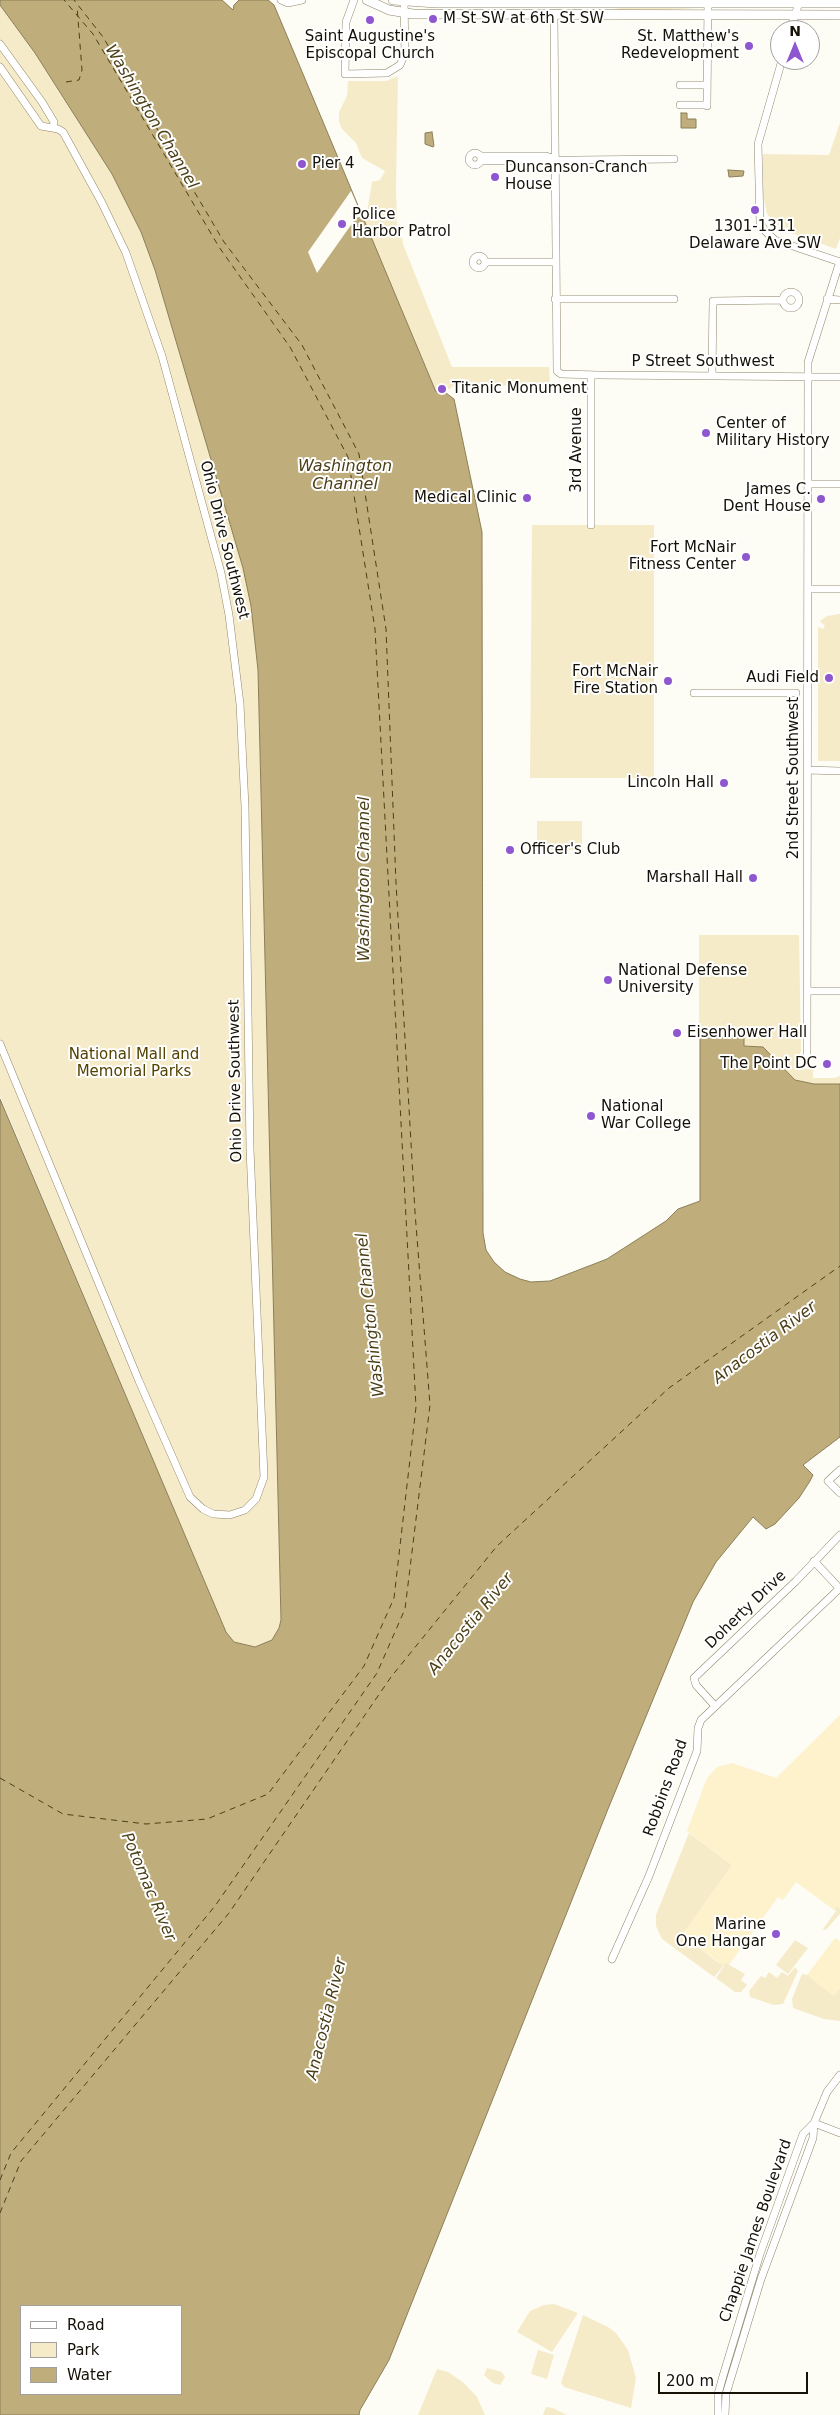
<!DOCTYPE html>
<style>
body{margin:0}
#map{position:relative;width:840px;height:2415px;overflow:hidden;background:#fdfcf5;font-family:"DejaVu Sans",sans-serif}
canvas{display:block}
.legend{position:absolute;left:20px;top:2305px;width:162px;height:90px;box-sizing:border-box;background:#fff;border:1px solid #a1a09c;margin:0;padding:6px 9px;list-style:none;font-size:15px;color:#151107}
.legend li{display:flex;align-items:center;gap:10px;height:25px}
.legend b{width:25px;border:1px solid #a1a09c}
.north{position:absolute;left:770px;top:20px;width:50px;height:50px;box-sizing:border-box;background:#fff;border:1px solid #a1a09c;border-radius:50%;rotate:0deg;font-size:14px;font-weight:700;line-height:20px;text-align:center;color:#151107}
.north::after{content:'';display:block;margin:auto;width:18px;height:22px;background:#8e57cf;clip-path:polygon(50% 0,100% 100%,50% 72%,0 100%)}
.scale{position:absolute;left:658px;top:2372px;width:150px;height:22px;box-sizing:border-box;border:2px solid #151107;border-top:0;padding-left:6px;font-size:15px;line-height:18px;white-space:nowrap;color:#151107;-webkit-text-stroke:4px #fff;paint-order:stroke}
</style>
<div id="map">
<canvas width="840" height="2415"></canvas>
<ul class="legend">
<li><b style="height:6px;background:#fff"></b>Road</li>
<li><b style="height:14px;background:#f6ebc9"></b>Park</li>
<li><b style="height:14px;background:#bfae7b"></b>Water</li>
</ul>
<div class="north">N</div>
<div class="scale">200 m</div>
</div>
<script>
const c = document.querySelector('canvas').getContext('2d');
c.lineJoin = 'round';
function fillPath(path, color) { c.fillStyle = color; c.fill(path, 'evenodd'); }
const toPath = rows => new Path2D(rows.map(r => 'M' + r).join(''));
function trace(path, color, width, dash) { c.strokeStyle = color; c.lineWidth = width; c.lineCap = dash ? 'butt' : 'round'; c.setLineDash(dash || []); c.stroke(path); }
function drawText(font, color, halo, rows, align = 'center') {
  c.font = font + ' "DejaVu Sans",sans-serif'; c.lineWidth = 4; c.setLineDash([]); c.textBaseline = 'middle'; c.strokeStyle = halo; c.fillStyle = color; for (const [text, x, y, turn = 0] of rows) {
    c.save(); c.translate(x, y); c.rotate((+turn || 0) * Math.PI / 180); c.textAlign = isNaN(turn) ? turn : align; if (halo) c.strokeText(text, 0, 0); c.fillText(text, 0, 0); c.restore();
  }
}
fillPath(toPath([
 [840,1715,840,1908,837,1906,834,1910,796,1882,783,1900,778,1897,729,1965,720,1963,682,1935,732,1865,687,1831,707,1778,717,1767,732,1763,776,1778],
 [835,1938,840,1941,840,1988,834,1996,807,1975]
]), '#fef2cc');
fillPath(toPath([
 [0,5,35,53,103,159,123,194,141,232,155,270,220,490,243,568,251,606,258,670,281,1620,279,1628,272,1640,255,1647,234,1642,226,1632,0,1096],
 [625,7,697,7,698,8,647,11,566,10,610,10],
 [398,76,396,187,397,227,401,230,403,244,452,367,549,367,550,385,453,386,450,389,436,392,365,224,372,182,380,180,385,171,362,158,356,143,342,129,339,122,339,112,347,96,348,81,386,81],
 [840,123,840,238,836,249,783,230,767,214,763,195,763,154,829,155],
 [532,525,654,525,654,778,530,778],
 [840,614,840,761,818,761,818,627,823,629,825,626,820,621,827,616],
 [537,821,582,821,582,850,537,850],
 [699,935,799,935,801,1051,797,1062,800,1068,813,1069,813,1078,835,1078,840,1076,840,1084,814,1084,795,1080,763,1047,744,1046,744,1037,699,1036],
 [689,1833,732,1865,682,1935,719,1963,725,1964,714,1977,662,1939,656,1926,656,1915],
 [837,1906,840,1908,840,1914,826,1930,823,1929,836,1911,834,1909],
 [795,1940,808,1948,788,1974,776,1965],
 [726,1963,745,1974,741,1980,747,1985,741,1992,735,1992,716,1978],
 [795,1967,798,1971,783,2004,774,2005,750,1997,749,1991,761,1976,765,1978,769,1972,777,1978,782,1972,788,1976],
 [802,1974,807,1975,834,1996,840,1988,840,2021,824,2019,793,2008,792,1999],
 [554,2304,578,2313,552,2352,517,2332,530,2311,544,2305],
 [583,2315,608,2327,616,2333,628,2350,636,2378,631,2408,564,2387,561,2383],
 [538,2350,554,2355,547,2379,531,2374],
 [487,2368,502,2372,505,2377,500,2385,493,2383,484,2375],
 [437,2369,448,2372,464,2383,477,2397,485,2415,418,2415],
 [546,2407,553,2408,567,2415,543,2415]
]), '#f6ebc9');
const water = toPath([
 [0,0,222,0,233,10,234,5,239,0,268,0,274,5,303,74,436,392,442,390,454,399,482,532,483,1233,486,1250,494,1262,505,1272,520,1279,531,1282,550,1281,607,1259,666,1221,678,1209,700,1201,700,1036,744,1037,744,1046,763,1047,795,1080,814,1084,840,1084,840,1437,803,1465,813,1475,810,1481,799,1498,775,1524,766,1529,753,1517,716,1562,693,1602,608,1809,389,2360,360,2410,359,2415,0,2415,0,1099,226,1632,234,1642,255,1647,272,1640,279,1628,281,1620,258,670,251,606,243,568,220,490,155,270,141,232,112,174,35,53,0,5,0,0],
 [21,2306,181,2306,181,2394,21,2394,21,2306],
 [681,113,687,113,687,119,696,119,696,128,681,128,681,113],
 [432,132,434,146,433,147,425,144,425,133,432,132],
 [728,170,744,171,743,176,729,177,728,170]
]);
fillPath(water, '#bfae7b');
trace(water, '#8c7f58', 1);
fillPath(toPath([
 [351,191,362,216,356,218,317,273,308,252]
]), '#fdfcf5');
trace(toPath([
 [66,82,79,80,82,70,77,6],
 [0,1778,63,1814,146,1824,207,1819,268,1794,364,1666,394,1598,416,1407,375,629,348,457,290,347,219,247,93,34,64,0],
 [0,2180,11,2153,215,1906,377,1673,405,1609,430,1405,415,1212,396,883,386,629,359,454,302,345,224,242,103,37,74,0],
 [0,2213,21,2161,229,1913,391,1677,497,1546,669,1388,840,1266]
]), '#4c3f17', 1, [6, 5]);
const minor = toPath([
 [281,0,288,3,302,0],
 [354,0,346,22,345,74,387,73,400,65,405,53,404,0],
 [554,15,557,371,561,374,599,375,840,377],
 [790,30,800,0],
 [0,44,42,102,54,122,53,128],
 [782,60,758,144,760,222,765,231,775,240,840,262],
 [0,67,41,126,58,129,63,132,102,203,126,253,162,356,221,573,229,615,240,704,245,807,250,1149,264,1477,256,1499,245,1510,230,1515,213,1514,203,1509,190,1497,139,1381,0,1044],
 [680,85,707,85],
 [680,105,707,105],
 [707,106,708,0],
 '469 159a6 6 0 1 1 12 0a6 6 0 1 1-12 0Z',
 [481,156,546,156,555,159],
 [481,161,674,159],
 '473 262a6 6 0 1 1 12 0a6 6 0 1 1-12 0Z',
 [485,262,555,262],
 '783 300a8 8 0 1 1 16 0a8 8 0 1 1-16 0Z',
 [555,299,674,299],
 [827,299,840,300],
 [591,375,591,525],
 [712,375,713,301,783,300],
 [808,484,840,484],
 [808,589,840,589],
 [694,693,796,693],
 [808,770,840,771],
 [808,991,840,991],
 [807,1059,808,362,840,261],
 [840,1470,828,1481,840,1493],
 [814,1561,840,1589],
 [715,1706,696,1685,694,1678,796,1581,840,1535],
 [612,1959,649,1876,697,1751,698,1728,701,1720,840,1588],
 [814,2123,840,2133],
 [718,2415,718,2394,723,2376,760,2254,803,2134,814,2123],
 [725,2415,726,2394,761,2279,813,2138,814,2123,827,2092,840,2075]
]);
const major = toPath([
 [367,0,389,10,413,14,840,15],
 [393,0,436,3,840,3]
]);
trace(minor, '#8f866a', 8);
trace(major, '#8f866a', 10);
trace(minor, '#fff', 7);
trace(major, '#fff', 9);
for (const [x, y, r, color] of [
 [433,19,5,"#8e57cf"],
 [370,20,5,"#8e57cf"],
 [749,46,5,"#8e57cf"],
 [302,164,5,"#8e57cf"],
 [495,177,5,"#8e57cf"],
 [755,210,5,"#8e57cf"],
 [342,224,5,"#8e57cf"],
 [442,389,5,"#8e57cf"],
 [706,433,5,"#8e57cf"],
 [527,498,5,"#8e57cf"],
 [821,499,5,"#8e57cf"],
 [746,557,5,"#8e57cf"],
 [829,678,5,"#8e57cf"],
 [668,681,5,"#8e57cf"],
 [724,783,5,"#8e57cf"],
 [510,850,5,"#8e57cf"],
 [753,878,5,"#8e57cf"],
 [608,980,5,"#8e57cf"],
 [677,1033,5,"#8e57cf"],
 [827,1064,5,"#8e57cf"],
 [591,1116,5,"#8e57cf"],
 [776,1934,5,"#8e57cf"]
]) { const dot = new Path2D(); dot.arc(x, y, r, 0, 2 * Math.PI); c.fillStyle = color; c.fill(dot); trace(dot, '#fff', 2); }
drawText('15px', '#151107', '#fff', [
 ["M St SW at 6th St SW",443,19],
 ["Saint Augustine's",370,37,"center"],
 ["Episcopal Church",370,54,"center"],
 ["St. Matthew's",739,37,"right"],
 ["Redevelopment",739,54,"right"],
 ["Pier 4",312,164],
 ["Duncanson-Cranch",505,168],
 ["House",505,185],
 ["Police",352,215],
 ["Harbor Patrol",352,232],
 ["1301-1311",755,227,"center"],
 ["Delaware Ave SW",755,244,"center"],
 ["Titanic Monument",452,389],
 ["Center of",716,424],
 ["Military History",716,441],
 ["James C.",811,490,"right"],
 ["Dent House",811,507,"right"],
 ["Medical Clinic",517,498,"right"],
 ["Fort McNair",736,548,"right"],
 ["Fitness Center",736,565,"right"],
 ["Fort McNair",658,672,"right"],
 ["Fire Station",658,689,"right"],
 ["Audi Field",819,678,"right"],
 ["Lincoln Hall",714,783,"right"],
 ["Officer's Club",520,850],
 ["Marshall Hall",743,878,"right"],
 ["National Defense",618,971],
 ["University",618,988],
 ["Eisenhower Hall",687,1033],
 ["The Point DC",817,1064,"right"],
 ["National",601,1107],
 ["War College",601,1124],
 ["Marine",766,1925,"right"],
 ["One Hangar",766,1942,"right"]
], 'left');
drawText('15px', '#151107', '#fff', [
 ["P Street Southwest",703,362],
 ["3rd Avenue",577,450,-90],
 ["Ohio Drive Southwest",224,540,76],
 ["2nd Street Southwest",794,778,-90],
 ["Ohio Drive Southwest",236,1081,-91],
 ["Doherty Drive",746,1610,-44],
 ["Robbins Road",666,1788,-70],
 ["Chappie James Boulevard",756,2231,-71]
]);
drawText('15px', '#534200', '#fff', [
 ["National Mall and",134,1055],
 ["Memorial Parks",134,1072]
]);
drawText('italic 16px', '#4c3f17', '#fff', [
 ["Washington Channel",151,117,59],
 ["Washington",345,467],
 ["Channel",345,485],
 ["Washington Channel",365,879,-90],
 ["Washington Channel",371,1315,-96],
 ["Anacostia River",765,1343,-37],
 ["Anacostia River",471,1624,-51],
 ["Potomac River",148,1887,67],
 ["Anacostia River",327,2019,-76]
]);
</script>
